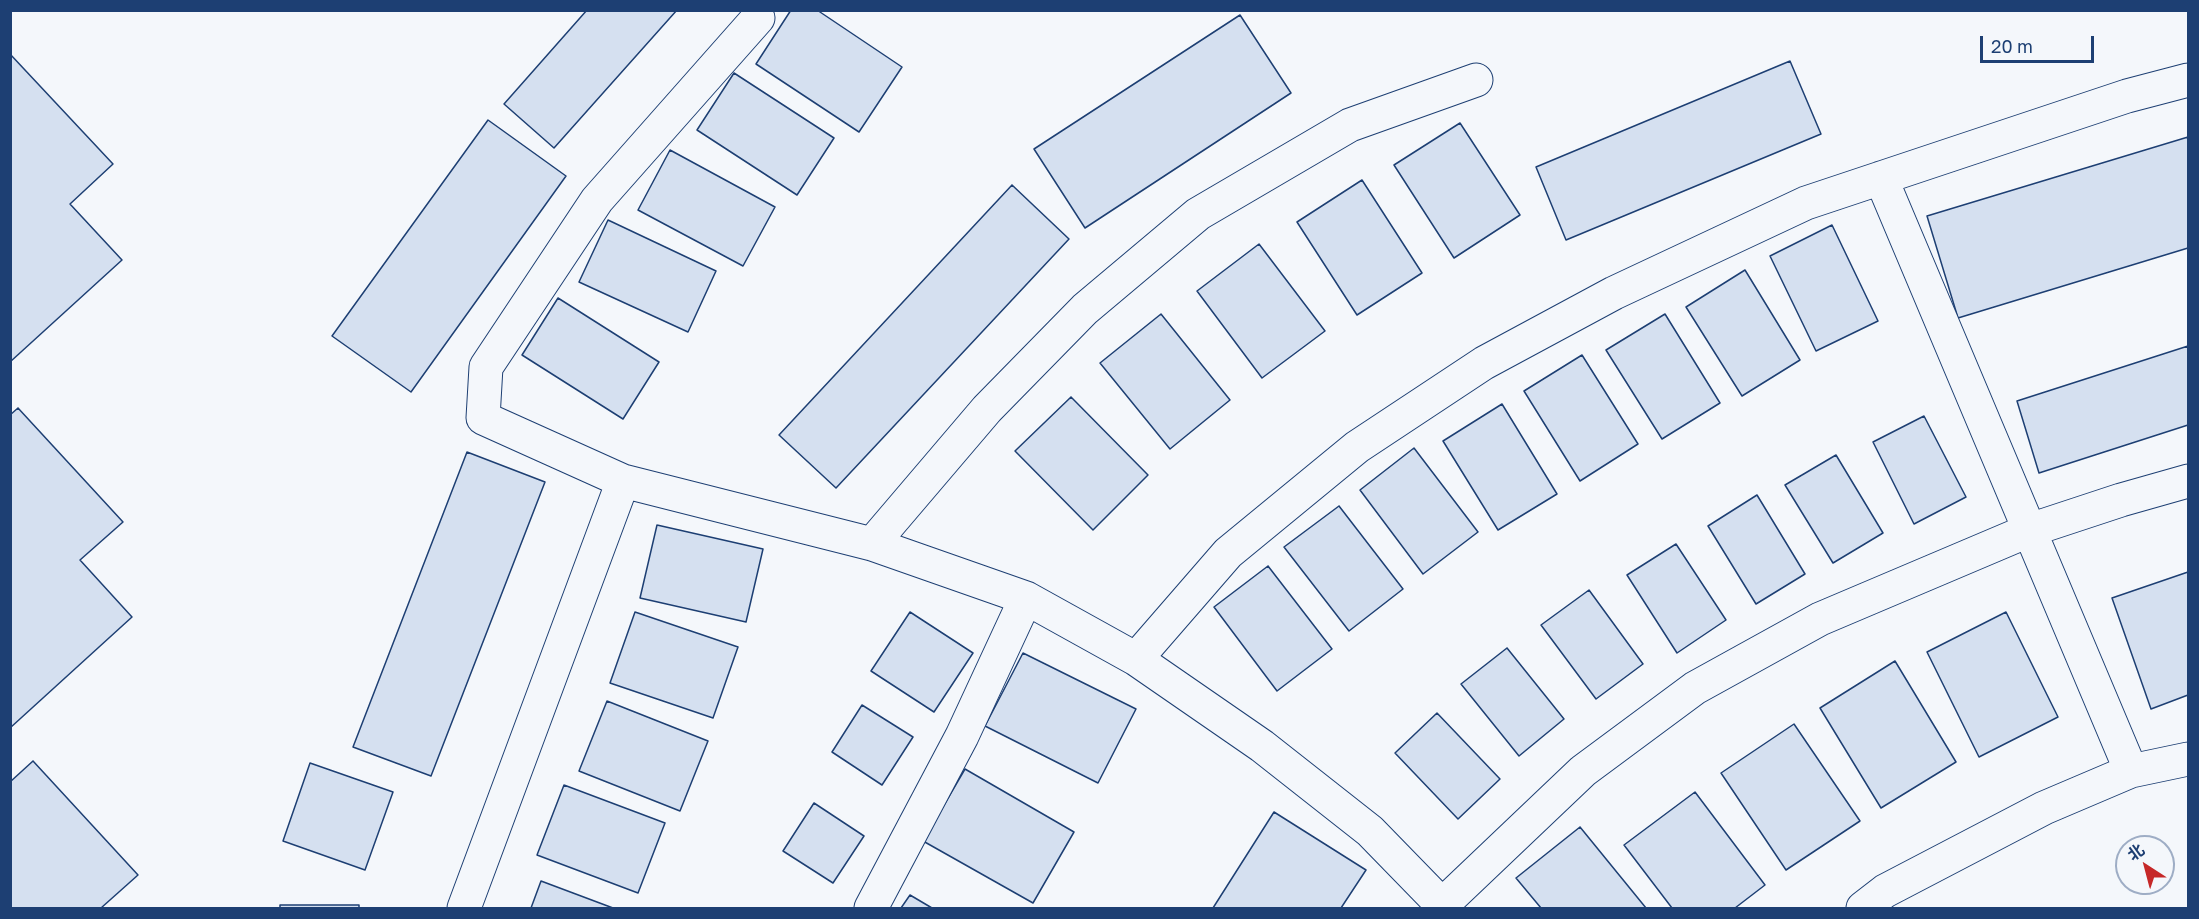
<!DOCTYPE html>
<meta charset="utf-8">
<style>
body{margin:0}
#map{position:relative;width:2199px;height:919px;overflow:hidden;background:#f4f7fb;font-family:"Golos Text","Noto Sans SC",sans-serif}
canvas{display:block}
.frame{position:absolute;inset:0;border:12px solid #1d3f73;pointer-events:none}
.north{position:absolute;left:2115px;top:835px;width:60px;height:60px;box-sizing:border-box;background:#f4f7fb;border:2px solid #9eadc5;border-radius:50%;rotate:324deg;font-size:16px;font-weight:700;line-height:24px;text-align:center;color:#1d3f73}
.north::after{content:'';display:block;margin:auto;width:21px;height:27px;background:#c62828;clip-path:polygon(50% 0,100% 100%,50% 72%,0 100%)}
.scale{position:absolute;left:1980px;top:36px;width:114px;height:27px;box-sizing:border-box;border:3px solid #1d3f73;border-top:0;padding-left:8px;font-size:18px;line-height:21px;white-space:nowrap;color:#1d3f73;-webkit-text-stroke:4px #f4f7fb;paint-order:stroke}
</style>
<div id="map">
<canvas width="2199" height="919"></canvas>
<div class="frame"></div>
<div class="north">北</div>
<div class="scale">20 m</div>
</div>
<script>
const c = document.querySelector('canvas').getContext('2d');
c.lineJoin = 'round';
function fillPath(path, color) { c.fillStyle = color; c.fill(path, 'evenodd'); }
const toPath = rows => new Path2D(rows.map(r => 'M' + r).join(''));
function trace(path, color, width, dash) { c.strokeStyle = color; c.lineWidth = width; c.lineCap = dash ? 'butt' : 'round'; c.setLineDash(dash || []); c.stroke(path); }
const building = toPath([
 [587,10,677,10,554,148,504,104,587,10],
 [791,10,817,10,902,67,859,132,756,64,791,10],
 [1240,15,1291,93,1085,228,1034,149,1240,15],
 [10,54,113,164,70,204,122,260,10,362,10,54],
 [1790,61,1821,134,1566,240,1536,167,1790,61],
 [734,73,834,138,797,195,697,130,734,73],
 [488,120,566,176,411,392,332,336,488,120],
 [1460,123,1520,215,1454,258,1394,165,1460,123],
 [2188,137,2188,248,1958,318,1927,216,2188,137],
 [670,150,775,207,743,266,638,210,670,150],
 [1362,180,1422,273,1357,315,1297,222,1362,180],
 [1012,185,1069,239,836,488,779,435,1012,185],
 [608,220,716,271,688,332,579,282,608,220],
 [1832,225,1878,321,1816,351,1770,256,1832,225],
 [1259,244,1325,331,1262,378,1197,291,1259,244],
 [1745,270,1800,360,1742,396,1686,307,1745,270],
 [558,298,659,362,623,419,522,355,558,298],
 [1161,314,1230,400,1170,449,1100,363,1161,314],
 [1665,314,1720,403,1662,439,1606,350,1665,314],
 [2188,346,2188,425,2039,473,2017,401,2188,346],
 [1582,355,1638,444,1580,481,1524,391,1582,355],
 [1071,397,1148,475,1093,530,1015,451,1071,397],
 [1502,404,1557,494,1498,530,1443,441,1502,404],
 [18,408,123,522,80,560,132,617,10,728,10,415,18,408],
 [1924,416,1966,497,1914,524,1873,442,1924,416],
 [1414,448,1478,532,1423,574,1360,490,1414,448],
 [467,452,545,482,431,776,353,747,467,452],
 [1836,455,1883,533,1833,563,1785,485,1836,455],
 [1757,495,1805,574,1756,604,1708,526,1757,495],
 [1339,506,1403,589,1349,631,1284,547,1339,506],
 [657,525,763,549,746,622,640,598,657,525],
 [1676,544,1726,620,1677,653,1627,575,1676,544],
 [1268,566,1332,649,1277,691,1214,607,1268,566],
 [2188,572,2188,695,2151,709,2112,598,2188,572],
 [1589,590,1643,664,1596,699,1541,625,1589,590],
 [635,612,738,647,713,718,610,683,635,612],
 [910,612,973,653,934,712,871,671,910,612],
 [2006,612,2058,717,1979,757,1927,652,2006,612],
 [1507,648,1564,719,1519,756,1461,684,1507,648],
 [1023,653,1136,709,1098,783,985,726,1023,653],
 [1895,661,1956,762,1881,808,1820,708,1895,661],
 [607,701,708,741,680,811,579,771,607,701],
 [862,705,913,737,882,785,832,752,862,705],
 [1437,713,1500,779,1458,819,1395,753,1437,713],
 [1794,724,1860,821,1786,870,1721,773,1794,724],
 [33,761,138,875,101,908,10,908,10,782,33,761],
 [310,763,393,792,365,870,283,841,310,763],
 [965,769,1074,832,1033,903,923,841,965,769],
 [564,785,665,823,638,893,537,855,564,785],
 [1695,792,1765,885,1735,908,1672,908,1624,845,1695,792],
 [814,803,864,836,833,883,783,851,814,803],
 [1274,812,1366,870,1341,908,1213,908,1274,812],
 [1580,827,1646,908,1541,908,1516,878,1580,827],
 [541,881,613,908,531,908,541,881],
 [910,895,932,908,901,908,910,895],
 [280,905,359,905,359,908,280,908,280,905]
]);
fillPath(building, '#d5e0f0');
trace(building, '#1d3f73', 1.5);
const street = toPath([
 [758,18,597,200,486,367,483,418,623,481,872,544,1026,598,1136,659,1262,746,1370,831,1445,908],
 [1881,178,2131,771],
 [872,544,987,409,1085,309,1198,214,1350,125,1476,80],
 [1136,659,1228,553,1357,447,1484,363,1614,293,1806,203,2127,96,2188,80],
 [464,908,623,481],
 [871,908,962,736,1026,598],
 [1439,908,1583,771,1695,688,1820,619,2030,530,2121,500,2188,481],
 [1863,908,1885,891,2044,808,2131,771,2188,759]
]);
trace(street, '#1d3f73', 35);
trace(street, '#f4f7fb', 33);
</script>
